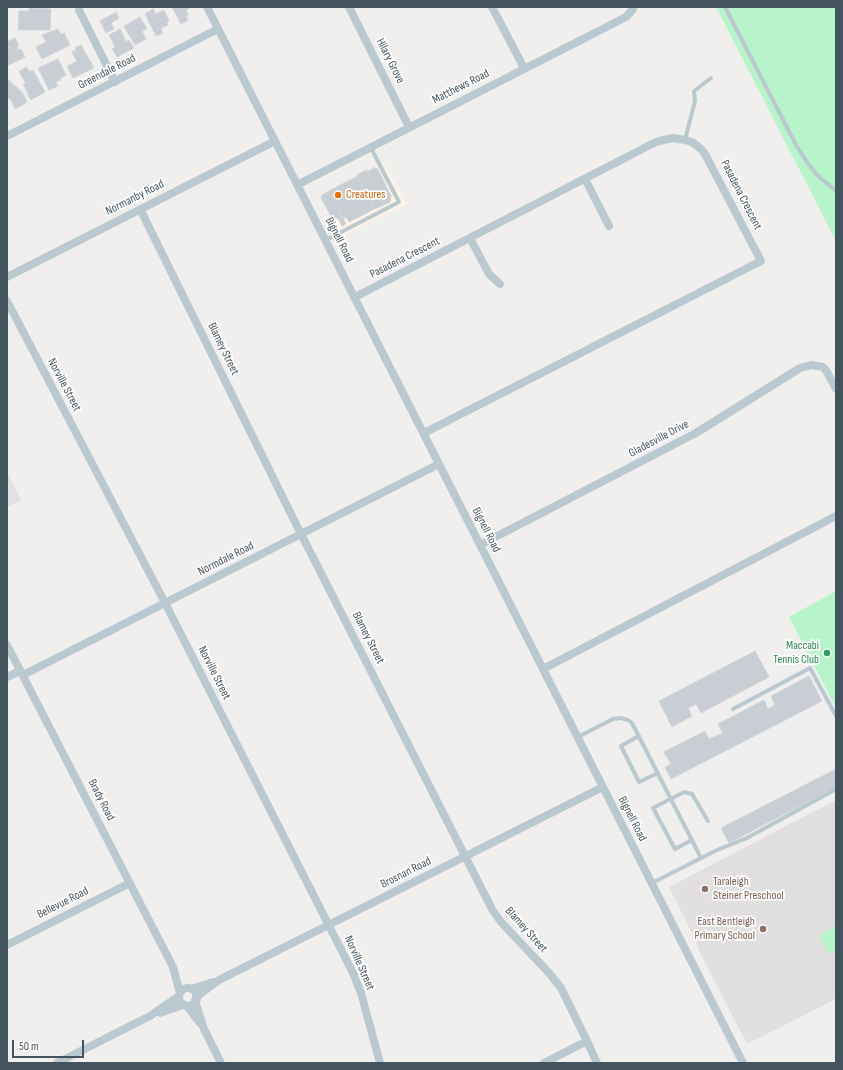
<!DOCTYPE html>
<style>
body{margin:0}
#map{position:relative;width:843px;height:1070px;overflow:hidden;background:#f1eeee;font-family:"Sofia Sans Condensed",sans-serif}
canvas{display:block}
.frame{position:absolute;inset:0;border:8px solid #44545e;pointer-events:none}
.scale{position:absolute;left:12px;top:1040px;width:72px;height:18px;box-sizing:border-box;border:2px solid #44545e;border-top:0;padding-left:5px;font-size:12px;line-height:14px;white-space:nowrap;color:#44545e;-webkit-text-stroke:3px #fff;paint-order:stroke}
</style>
<div id="map">
<canvas width="843" height="1070"></canvas>
<div class="frame"></div>
<div class="scale">50 m</div>
</div>
<script>
const c = document.querySelector('canvas').getContext('2d');
c.lineJoin = 'round';
function fillPath(path, color) { c.fillStyle = color; c.fill(path, 'evenodd'); }
const toPath = rows => new Path2D(rows.map(r => 'M' + r).join(''));
function trace(path, color, width, dash) { c.strokeStyle = color; c.lineWidth = width; c.lineCap = dash ? 'butt' : 'round'; c.setLineDash(dash || []); c.stroke(path); }
function drawText(font, color, halo, rows, align = 'center') {
  c.font = font + ' "Sofia Sans Condensed",sans-serif'; c.lineWidth = 3.5; c.setLineDash([]); c.textBaseline = 'middle'; c.strokeStyle = halo; c.fillStyle = color; for (const [text, x, y, turn = 0] of rows) {
    c.save(); c.translate(x, y); c.rotate((+turn || 0) * Math.PI / 180); c.textAlign = isNaN(turn) ? turn : align; if (halo) c.strokeText(text, 0, 0); c.fillText(text, 0, 0); c.restore();
  }
}
fillPath(toPath([
 [384,163,406,204,337,238,335,224,321,198,322,195]
]), '#fef4e5');
fillPath(toPath([
 [7,472,21,500,7,507],
 [836,800,836,999,747,1044,699,951,695,939,669,887]
]), '#e2dfe0');
fillPath(toPath([
 [716,7,836,7,836,241,814,198],
 [836,591,836,708,789,617],
 [836,926,836,950,829,954,819,935]
]), '#b7f4c9');
const building = toPath([
 [172,7,188,7,189,9,186,10,188,15,186,16,188,20,181,24,172,7],
 [29,8,51,9,50,30,18,30,19,11,29,11,29,8],
 [153,9,156,14,164,10,169,21,167,22,168,25,161,28,163,33,156,36,145,14,153,9],
 [116,12,119,18,111,23,114,29,106,33,100,21,116,12],
 [140,17,147,29,142,31,146,39,135,45,124,26,140,17],
 [58,29,61,34,46,42,42,35,58,29],
 [120,29,126,42,129,40,134,48,117,57,112,49,115,47,109,35,120,29],
 [64,33,70,45,42,59,36,47,64,33],
 [15,38,19,46,17,47,18,50,21,49,25,57,7,66,7,50,9,49,7,42,15,38],
 [81,45,94,68,73,78,67,66,77,61,72,52,76,50,75,48,81,45],
 [58,59,66,75,60,78,61,80,56,82,58,86,49,90,38,68,58,59],
 [27,67,29,72,33,70,45,92,31,100,27,93,30,92,27,92,23,84,26,84,19,71,27,67],
 [7,79,22,92,27,102,15,109,11,100,7,97,7,79],
 [374,168,378,169,391,196,390,202,384,205,367,172,374,168],
 [366,170,384,205,374,209,357,175,366,170],
 [358,176,374,209,365,214,348,181,358,176],
 [348,181,365,214,349,222,346,217,343,219,329,191,348,181],
 [329,191,346,224,342,226,338,218,333,220,321,198,322,195,329,191],
 [755,651,769,677,701,713,696,704,688,708,692,716,672,727,659,701,755,651],
 [809,676,822,701,671,779,665,767,671,764,664,752,705,731,709,739,723,733,718,724,764,700,768,709,775,705,771,696,809,676],
 [836,769,836,787,729,843,721,828,836,769]
]);
fillPath(building, '#c9ced4');
trace(building, '#d1d5db', 1);
trace(toPath([
 [725,7,796,145,807,162,817,175,836,191],
 [685,140,695,101,694,91,711,78],
 [326,240,399,202,371,148],
 [733,709,810,668,836,716],
 [639,736,621,746,639,782,658,773],
 [578,737,613,719,621,718,628,720,632,723,701,858],
 [692,840,675,849,653,808,684,792,692,794,708,821],
 [652,883,717,850,747,838,836,789]
]), '#bac8cf', 4);
trace(toPath([
 [207,7,743,1063],
 [349,7,409,127],
 [492,7,524,68],
 [79,10,115,82],
 [7,136,218,29],
 [585,179,609,226],
 [297,185,626,17,633,9,633,7],
 [140,209,297,526,493,911,501,922,550,974,561,988,587,1041,597,1063],
 [470,238,489,274,500,284],
 [7,277,275,141],
 [355,297,652,144,659,141,673,138,685,140,692,142,701,149,705,154,761,261,424,433],
 [7,301,162,597,353,973,361,993,380,1063],
 [480,545,696,433,800,368,811,365,823,367,827,372,836,389],
 [7,645,173,967,180,993],
 [543,669,836,516],
 [23,675,439,464],
 [7,677,20,671],
 [7,945,130,883],
 '179 997a9 9 0 1 1 18 0a9 9 0 1 1-18 0Z',
 [191,989,213,982],
 [196,997,219,980,603,787],
 [195,1001,204,1029,221,1063],
 [187,1006,200,1023],
 [160,1013,183,1005],
 [57,1063,150,1016,179,996],
 [544,1063,587,1041]
]), '#bac8cf', 8);
for (const [x, y, r, color] of [
 [338,195,4,"#e8710a"],
 [827,653,4,"#2e9e5b"],
 [705,889,4,"#8d6e63"],
 [763,929,4,"#8d6e63"]
]) { const dot = new Path2D(); dot.arc(x, y, r, 0, 2 * Math.PI); c.fillStyle = color; c.fill(dot); trace(dot, '#fff', 1.5); }
drawText('12px', '#44545e', '#fff', [
 ["Hilary Grove",390,61,63],
 ["Greendale Road",107,72,-27],
 ["Matthews Road",461,87,-27],
 ["Pasadena Crescent",741,195,63],
 ["Normanby Road",135,198,-27],
 ["Bignell Road",339,240,63],
 ["Pasadena Crescent",405,258,-27],
 ["Blamey Street",223,349,64],
 ["Norville Street",64,385,62],
 ["Gladesville Drive",659,439,-28],
 ["Bignell Road",486,530,63],
 ["Normdale Road",226,559,-27],
 ["Blamey Street",368,638,63],
 ["Norville Street",214,673,63],
 ["Brady Road",101,800,63],
 ["Bignell Road",632,819,63],
 ["Brosnan Road",406,873,-27],
 ["Bellevue Road",63,903,-27],
 ["Blamey Street",526,930,48],
 ["Norville Street",359,963,66]
]);
drawText('12px', '#c56008', '#fff', [
 ["Creatures",346,195]
], 'left');
drawText('12px', '#27864d', '#fff', [
 ["Maccabi",819,646],
 ["Tennis Club",819,660]
], 'right');
drawText('12px', '#785e54', '#fff', [
 ["Taraleigh",713,882],
 ["Steiner Preschool",713,896],
 ["East Bentleigh",755,922,"right"],
 ["Primary School",755,936,"right"]
], 'left');
</script>
